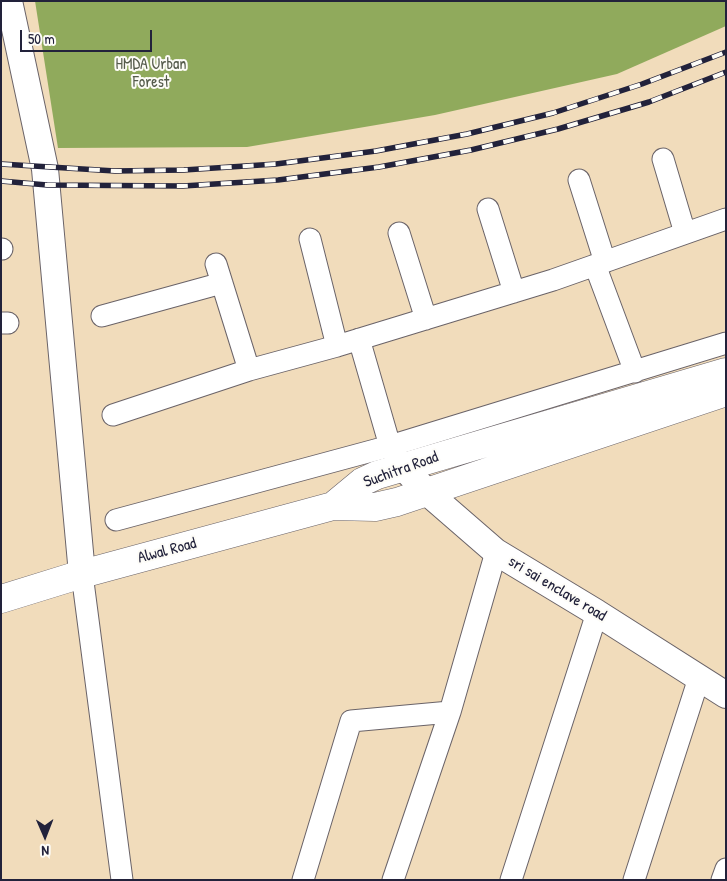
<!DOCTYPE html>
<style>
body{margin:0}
#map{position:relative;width:727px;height:881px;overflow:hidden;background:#f1dcbb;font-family:"Patrick Hand",sans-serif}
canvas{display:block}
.frame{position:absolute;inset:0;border:2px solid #22223b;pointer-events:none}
.north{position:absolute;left:20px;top:811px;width:50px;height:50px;-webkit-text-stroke:4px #fdfcf7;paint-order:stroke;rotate:179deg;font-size:14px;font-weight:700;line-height:20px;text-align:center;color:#22223b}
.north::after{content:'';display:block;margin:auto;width:18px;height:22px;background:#22223b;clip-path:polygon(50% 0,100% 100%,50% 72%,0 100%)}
.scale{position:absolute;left:20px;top:30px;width:132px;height:22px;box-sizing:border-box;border:2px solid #22223b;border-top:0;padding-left:6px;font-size:15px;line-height:18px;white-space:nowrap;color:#22223b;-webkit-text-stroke:4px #fdfcf7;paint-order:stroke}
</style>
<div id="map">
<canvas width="727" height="881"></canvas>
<div class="frame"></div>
<div class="north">N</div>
<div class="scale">50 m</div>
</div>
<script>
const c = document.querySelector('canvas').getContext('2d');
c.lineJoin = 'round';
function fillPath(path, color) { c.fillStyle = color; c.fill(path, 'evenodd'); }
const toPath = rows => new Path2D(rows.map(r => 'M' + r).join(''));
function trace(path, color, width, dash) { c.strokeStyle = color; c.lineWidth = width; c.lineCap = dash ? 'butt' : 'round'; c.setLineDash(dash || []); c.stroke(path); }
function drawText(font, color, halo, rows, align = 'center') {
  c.font = font + ' "Patrick Hand",sans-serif'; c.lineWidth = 4; c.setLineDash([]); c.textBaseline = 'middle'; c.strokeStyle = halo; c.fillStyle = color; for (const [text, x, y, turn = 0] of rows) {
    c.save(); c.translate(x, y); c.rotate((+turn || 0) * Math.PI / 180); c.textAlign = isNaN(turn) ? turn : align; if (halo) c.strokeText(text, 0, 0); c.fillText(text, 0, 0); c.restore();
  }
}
fillPath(toPath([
 [35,1,726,1,726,26,617,74,435,115,247,147,58,148]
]), '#90aa5c');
const minor = toPath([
 [663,159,685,233],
 [579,180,605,262],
 [488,209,514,292],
 [399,233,426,319],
 [310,239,337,346],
 [1,249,2,249],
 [216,264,249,370],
 [595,265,635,372],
 [102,316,222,283],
 [1,323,8,323],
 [359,339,390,446,397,458],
 [113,415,249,370,337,346,553,280,726,219],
 [116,520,390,446,726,343],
 [82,574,122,880],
 [303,880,351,721,450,712],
 [393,880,450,712,496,552],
 [511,880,597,613],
 [634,880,699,678],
 [722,880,726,869]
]);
const tertiary = toPath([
 [9,1,45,169,82,574],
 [402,466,428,493,496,552,597,613,726,695]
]);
const secondary = toPath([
 [333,506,362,482,377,475,726,372],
 [1,599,82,574,333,506,375,507,397,502,726,392]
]);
trace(minor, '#6a6368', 23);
trace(tertiary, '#6a6368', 28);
trace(secondary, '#6a6368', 29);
trace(minor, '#fff', 21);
trace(tertiary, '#fff', 26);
trace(secondary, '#fff', 28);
const rail = toPath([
 [1,164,115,171,184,170,276,164,376,151,467,134,553,113,642,84,726,52],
 [1,181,47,185,183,186,278,180,379,167,471,150,558,129,649,102,726,72]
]);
trace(rail, '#22223b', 5.5);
trace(rail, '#fdfcf7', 4, [11]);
drawText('16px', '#555b4b', '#fdfcf7', [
 ["HMDA Urban",151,65],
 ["Forest",151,83]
]);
drawText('16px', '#22223b', '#fdfcf7', [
 ["Suchitra Road",401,470,-20],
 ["Alwal Road",167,551,-15],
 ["sri sai enclave road",557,589,31]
]);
</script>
